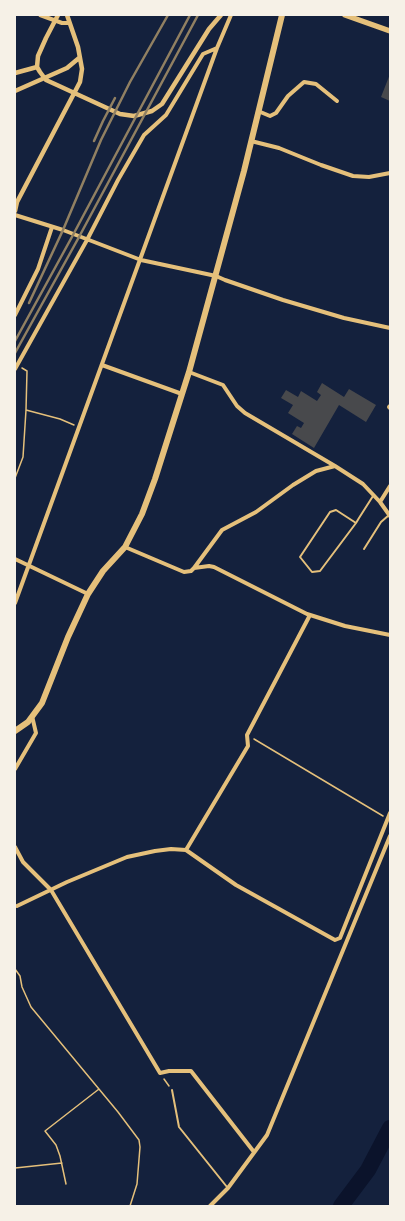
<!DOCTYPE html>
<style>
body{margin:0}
#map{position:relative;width:405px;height:1221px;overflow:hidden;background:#14213d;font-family:Poppins,sans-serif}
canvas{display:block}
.frame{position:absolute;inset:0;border:16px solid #f6f1e7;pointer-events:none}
</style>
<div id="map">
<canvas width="405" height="1221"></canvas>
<div class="frame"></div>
</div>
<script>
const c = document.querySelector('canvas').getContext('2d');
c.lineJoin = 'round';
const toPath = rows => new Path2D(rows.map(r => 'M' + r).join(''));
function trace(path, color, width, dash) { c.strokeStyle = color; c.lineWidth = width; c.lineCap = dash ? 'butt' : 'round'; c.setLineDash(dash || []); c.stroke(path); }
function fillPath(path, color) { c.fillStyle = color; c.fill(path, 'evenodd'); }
trace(toPath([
 [341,1206,368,1170,390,1128]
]), '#0b132b', 16);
fillPath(toPath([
 [390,74,390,101,381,97],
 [322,383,344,397,349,389,376,405,366,422,339,405,314,448,292,434,297,426,301,428,304,423,288,413,293,405,281,398,286,390,298,397,301,391,317,401,321,395,317,392]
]), '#48494c');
trace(toPath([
 [26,410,60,419,74,425],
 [15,478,23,457,26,410,27,371,22,368],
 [254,739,383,816],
 [15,969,20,976,22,987,31,1007,118,1112,139,1140,140,1147,137,1184,130,1206],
 [164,1079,169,1086],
 [15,1168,62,1163],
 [66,1184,60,1156,56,1145,45,1131,99,1089]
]), '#e5c07b', 1.5);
trace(toPath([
 [356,523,336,510,330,512,300,557,312,572,320,571,356,523,359,518,373,496],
 [364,549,381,522,389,515],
 [172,1090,179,1127,227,1187]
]), '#e5c07b', 2);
trace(toPath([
 [40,15,62,23,68,23],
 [258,111,270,116,276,113,288,96,304,82,316,84,337,101],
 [251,141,279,148,321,165,353,176,369,177,390,173],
 [15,215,63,230,141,260,216,276,225,280,283,300,344,318,390,328],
 [15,315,38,269,52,227],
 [102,365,182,394],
 [15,369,87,240,118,180,144,135,166,115,203,54,217,48],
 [189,372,223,385,237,406,245,413,335,466,363,484,380,502,390,516],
 [390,406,389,407,390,408],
 [380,502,390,486],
 [125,547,184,572,191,571,194,568,209,566,214,567,307,614,345,626,390,635],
 [15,559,88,594],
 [194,568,222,530,256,512,293,485,316,471,335,466],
 [15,603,217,48,231,15],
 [15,769,36,733,32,716],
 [15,847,23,862,51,890,160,1073,169,1071,191,1071,254,1152],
 [186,850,248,746,247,735,310,615],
 [17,906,67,882,127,857,155,851,171,849,186,850,236,885,335,940,340,938,390,813],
 [210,1206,228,1188,267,1135,390,836]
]), '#e5c07b', 4);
trace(toPath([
 [58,15,46,38,38,56,37,67,40,72,46,80,57,85,120,114,134,116,152,111,162,104,209,29,221,15],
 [15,73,37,67],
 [15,91,67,68,79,58],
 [15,211,17,202,80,82,82,69,78,47,67,15]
]), '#e5c07b', 4.5);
trace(toPath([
 [345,15,390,31]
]), '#e5c07b', 5.5);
trace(toPath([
 [15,731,28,722,42,703,68,637,88,594,103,571,125,547,142,514,155,479,189,372,244,171,282,15]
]), '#e5c07b', 6);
trace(toPath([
 [94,141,103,121,115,98],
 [29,303,63,230,101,140,130,82,168,15],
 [15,341,73,235,190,15],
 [15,353,79,237,198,15]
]), '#918062', 2.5);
</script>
